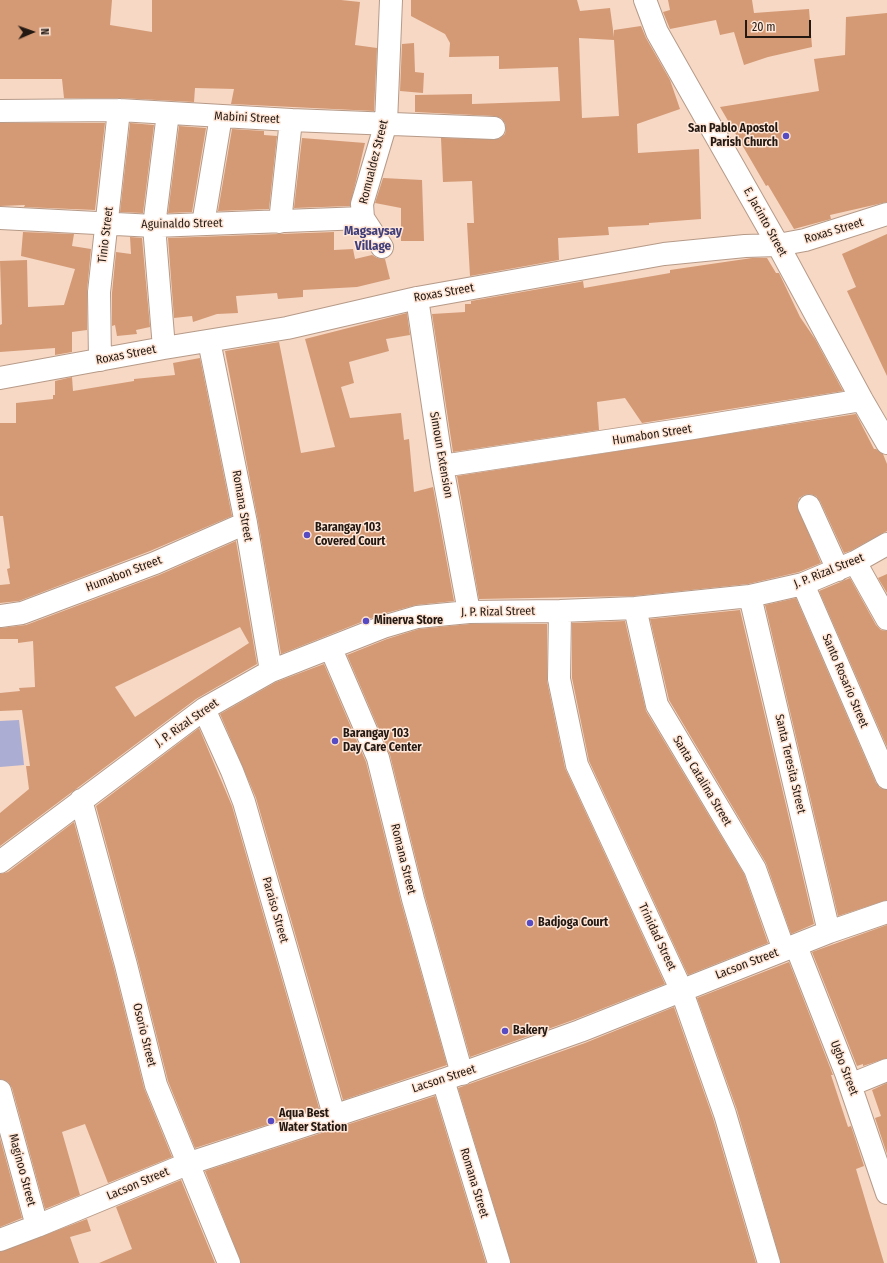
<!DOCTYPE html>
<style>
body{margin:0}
#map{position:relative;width:887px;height:1263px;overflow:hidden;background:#f6d8c5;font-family:"Fira Sans Condensed",sans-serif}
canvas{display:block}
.north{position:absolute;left:12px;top:12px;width:40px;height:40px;-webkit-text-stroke:3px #ffe6d7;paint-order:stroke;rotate:88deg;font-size:11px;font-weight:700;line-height:16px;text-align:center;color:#231912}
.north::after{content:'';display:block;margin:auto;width:14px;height:18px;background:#231912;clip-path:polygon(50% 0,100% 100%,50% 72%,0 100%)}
.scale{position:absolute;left:745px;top:20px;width:66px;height:18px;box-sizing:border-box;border:2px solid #231912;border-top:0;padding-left:5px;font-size:12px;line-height:14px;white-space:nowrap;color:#231912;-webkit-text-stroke:3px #ffe6d7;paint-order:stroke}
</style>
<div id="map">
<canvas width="887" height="1263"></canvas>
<div class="north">N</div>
<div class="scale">20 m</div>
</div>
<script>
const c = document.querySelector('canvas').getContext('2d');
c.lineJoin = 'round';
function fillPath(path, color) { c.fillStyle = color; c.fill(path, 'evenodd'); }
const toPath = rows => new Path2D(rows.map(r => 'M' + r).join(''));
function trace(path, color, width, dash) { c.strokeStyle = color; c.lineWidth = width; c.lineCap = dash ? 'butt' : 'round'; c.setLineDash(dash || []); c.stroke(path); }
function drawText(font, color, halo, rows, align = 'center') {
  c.font = font + ' "Fira Sans Condensed",sans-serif'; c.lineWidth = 3; c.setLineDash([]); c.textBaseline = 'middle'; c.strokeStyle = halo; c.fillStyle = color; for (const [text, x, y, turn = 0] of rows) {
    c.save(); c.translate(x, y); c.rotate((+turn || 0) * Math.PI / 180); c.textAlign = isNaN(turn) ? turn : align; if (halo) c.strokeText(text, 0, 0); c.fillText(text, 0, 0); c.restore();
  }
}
fillPath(toPath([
 [19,720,24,765,0,767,0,721]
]), '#abadd3');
fillPath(toPath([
 [0,0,112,0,110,25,152,32,152,0,341,0,360,2,355,45,377,48,374,111,231,104,234,89,195,88,194,102,120,98,64,98,62,79,0,79],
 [411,0,577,0,580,11,610,8,614,37,614,30,641,26,646,38,670,80,680,109,637,124,638,153,699,149,701,219,649,223,649,225,608,227,609,235,558,238,559,260,470,276,467,223,474,223,472,181,443,182,441,138,499,139,505,134,506,129,505,123,501,118,494,116,415,112,415,95,472,94,472,104,560,101,558,67,499,69,499,56,449,57,450,43,445,34,411,16],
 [579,38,614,40,619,116,582,118],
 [668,0,752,0,754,13,809,9,812,47,768,57,744,65,734,32,720,35,716,20,670,29,663,12,670,10],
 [887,13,887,202,830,215,831,219,794,229,768,185,766,186,720,107,819,91,814,59,845,55,846,17],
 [414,43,415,72,424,73,423,93,400,91,402,44],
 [0,123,105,123,95,210,24,207,25,205,0,206],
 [130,123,154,125,143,213,120,212],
 [179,126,206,128,192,212,168,213],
 [232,129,264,131,264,135,277,136,269,209,218,211],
 [302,138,365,143,350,206,294,208],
 [383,178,422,180,424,241,401,241,401,208,375,203],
 [23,232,74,234,72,246,91,249,87,291,87,330,72,332,72,352,55,355,55,348,0,352,0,325,2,324,0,261,27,260,28,307,64,305,75,269,21,256],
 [334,232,334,250,353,249,355,259,372,255,377,258,385,259,390,279,357,287,303,290,303,297,278,299,277,293,236,296,238,313,217,314,193,322,192,316,174,318,168,238],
 [887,234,887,376,847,291,856,287,842,254],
 [130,237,142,238,150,327,136,330,137,334,117,336,115,325,112,326,112,293,116,252,131,254],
 [752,258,767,258,776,273,779,273,800,317,815,339,843,391,642,423,625,398,597,402,599,430,453,452,432,314,465,312,465,304,471,304,471,301,579,282,583,281,584,288,670,273,670,270],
 [407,313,410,335,386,339,389,351,349,362,354,383,341,387,350,418,401,413,404,440,409,439,414,492,433,487,454,601,416,605,379,615,281,654,258,521,225,351,279,342,301,453,335,447,305,339],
 [200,358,232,516,150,551,19,601,0,603,0,585,10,584,7,569,10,568,3,516,0,516,0,423,16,423,16,403,53,399,53,395,55,395,55,381,72,377,73,391,134,381,134,379,175,375,173,363],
 [856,414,874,449,876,449,883,454,887,464,887,531,850,551,844,553,820,501,816,496,810,494,804,495,799,498,797,505,821,563,799,572,748,584,634,596,479,599,457,476],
 [236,541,257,664,196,699,0,846,0,813,29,789,26,766,30,766,22,710,0,711,0,693,20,691,19,688,35,687,33,641,18,643,18,639,0,639,0,628,26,625,159,575],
 [240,627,249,643,135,717,115,687],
 [887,574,887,593,878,578],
 [850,578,876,625,881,630,887,631,887,747,819,591],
 [796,598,876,783,880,788,887,790,887,900,838,916,765,605],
 [740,610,814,924,791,934,766,863,669,700,650,619],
 [625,621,646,711,744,874,768,943,688,975,589,761,572,678,572,623],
 [470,624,547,624,547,681,565,768,665,984,576,1019,470,1057,425,896,390,755,347,655,387,639,419,629],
 [324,664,366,762,401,902,447,1065,343,1100,256,798,220,714,276,682],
 [199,728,232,806,319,1108,195,1148,168,1081,138,962,96,806],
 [74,822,114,968,144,1088,172,1157,108,1183,85,1124,62,1132,80,1195,45,1209,12,1088,8,1082,0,1079,0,874,8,872],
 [887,925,887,1058,863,1066,863,1064,857,1066,812,952],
 [789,962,833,1075,831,1075,848,1127,851,1126,864,1166,856,1169,884,1263,781,1263,737,1110,697,998],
 [674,1007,713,1118,756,1263,511,1263,458,1088,585,1043],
 [887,1083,887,1154,875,1118,881,1116,872,1090],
 [435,1096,486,1263,241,1263,205,1171],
 [0,1138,22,1218,0,1227],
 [181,1180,215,1263,99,1263,132,1249,116,1207],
 [87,1219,91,1231,70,1237,79,1263,0,1263,0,1252]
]), '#d49a75');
const minor = toPath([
 [645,0,657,32,778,245,862,400,887,443],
 [0,111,119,110,291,120,494,128],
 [0,218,154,226,363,218],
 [280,222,291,120],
 [203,224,221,116],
 [382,247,363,218,362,204,386,123,391,0],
 [417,298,442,466,469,612],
 [209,341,246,523,271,671],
 [164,348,154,226,168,113],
 [100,360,99,292,119,110],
 [0,378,164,348,287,328,417,298,664,254,745,246,778,245,805,240,887,214],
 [442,466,693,428,862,400],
 [809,506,838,570],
 [855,562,887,619],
 [803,584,887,778],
 [750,596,829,932],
 [635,608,657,705,755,869,784,950],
 [560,611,559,679,577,765,681,989,725,1114,769,1263],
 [0,616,22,613,155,563,246,523],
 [331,649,378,758,413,899,462,1074],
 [204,709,232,771,244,802,334,1115],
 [81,800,126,965,156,1085,229,1263],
 [0,862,204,709,271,671,383,627,417,617,469,612,560,611,635,608,750,596,803,584,855,562,887,544],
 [796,946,846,1073,887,1193],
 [443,1080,499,1263],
 [850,1085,887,1070],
 [0,1091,37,1226],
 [0,1240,37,1226,187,1164,443,1080,580,1031,829,932,887,912]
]);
trace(minor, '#b69a88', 24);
trace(minor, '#fff', 22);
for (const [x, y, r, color] of [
 [786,136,4,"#574bc3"],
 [307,535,4,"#574bc3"],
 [366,621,4,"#574bc3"],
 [335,741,4,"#574bc3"],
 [530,923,4,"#574bc3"],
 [505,1031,4,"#574bc3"],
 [271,1121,4,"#574bc3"]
]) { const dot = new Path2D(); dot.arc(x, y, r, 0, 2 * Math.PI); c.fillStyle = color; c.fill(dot); trace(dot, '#ffe6d7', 1.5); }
drawText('12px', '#231912', '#ffe6d7', [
 ["Mabini Street",247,118,3],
 ["Romualdez Street",374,162,-76],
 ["E. Jacinto Street",765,222,61],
 ["Aguinaldo Street",182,224,-1],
 ["Roxas Street",834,231,-17],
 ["Tinio Street",106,235,-83],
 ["Roxas Street",444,293,-10],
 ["Roxas Street",126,355,-11],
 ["Humabon Street",652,435,-9],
 ["Simoun Extension",441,455,80],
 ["Romana Street",242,506,80],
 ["J. P. Rizal Street",829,571,-22],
 ["Humabon Street",124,574,-21],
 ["J. P. Rizal Street",498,612,-1],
 ["Santo Rosario Street",845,681,67],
 ["J. P. Rizal Street",187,723,-35],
 ["Santa Teresita Street",790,764,77],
 ["Santa Catalina Street",702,781,59],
 ["Romana Street",403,859,76],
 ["Paraiso Street",275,910,74],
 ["Trinidad Street",657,937,65],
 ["Lacson Street",747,964,-21],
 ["Osorio Street",144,1035,76],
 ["Ugbo Street",844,1068,69],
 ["Lacson Street",444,1079,-18],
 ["Maginoo Street",22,1170,75],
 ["Romana Street",474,1183,73],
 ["Lacson Street",138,1184,-23]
]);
drawText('bold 12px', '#231912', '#ffe6d7', [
 ["San Pablo Apostol",778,129,"right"],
 ["Parish Church",778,143,"right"],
 ["Barangay 103",315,528],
 ["Covered Court",315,542],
 ["Minerva Store",374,621],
 ["Barangay 103",343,734],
 ["Day Care Center",343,748],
 ["Badjoga Court",538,923],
 ["Bakery",513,1031],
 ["Aqua Best",279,1114],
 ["Water Station",279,1128]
], 'left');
drawText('bold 13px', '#403f7b', '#ffe6d7', [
 ["Magsaysay",373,231],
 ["Village",373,246]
]);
</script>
